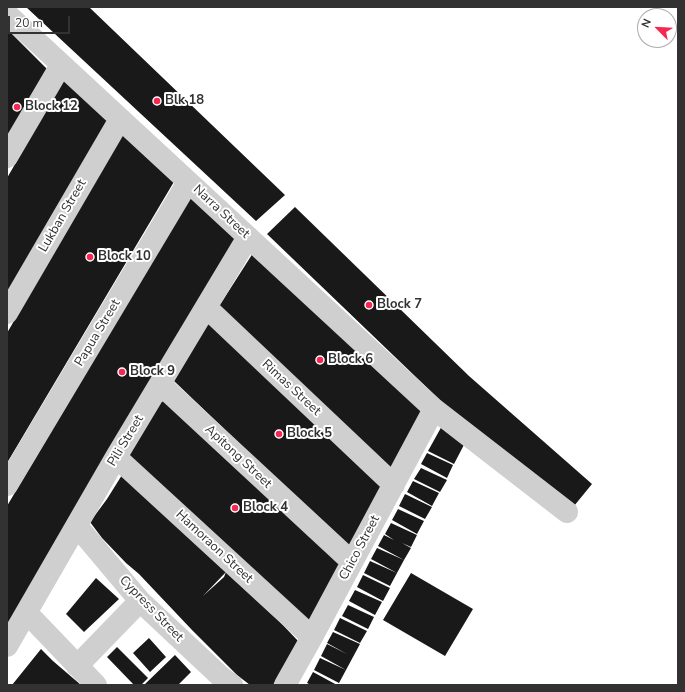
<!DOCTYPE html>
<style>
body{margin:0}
#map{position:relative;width:685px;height:692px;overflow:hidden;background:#fff;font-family:"Nunito Sans",sans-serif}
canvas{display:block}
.frame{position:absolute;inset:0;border:8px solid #323232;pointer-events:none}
.north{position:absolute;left:637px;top:8px;width:40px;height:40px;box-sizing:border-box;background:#fff;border:1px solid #adadad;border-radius:50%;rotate:294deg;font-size:11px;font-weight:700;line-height:16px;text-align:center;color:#323232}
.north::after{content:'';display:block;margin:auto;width:14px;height:18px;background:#f52753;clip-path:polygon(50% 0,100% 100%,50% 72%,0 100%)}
.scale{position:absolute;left:8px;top:16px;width:62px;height:18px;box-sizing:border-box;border:2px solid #323232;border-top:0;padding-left:5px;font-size:12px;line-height:14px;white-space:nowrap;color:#323232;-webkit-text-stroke:3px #fff;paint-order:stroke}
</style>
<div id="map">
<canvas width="685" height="692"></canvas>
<div class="frame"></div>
<div class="north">N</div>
<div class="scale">20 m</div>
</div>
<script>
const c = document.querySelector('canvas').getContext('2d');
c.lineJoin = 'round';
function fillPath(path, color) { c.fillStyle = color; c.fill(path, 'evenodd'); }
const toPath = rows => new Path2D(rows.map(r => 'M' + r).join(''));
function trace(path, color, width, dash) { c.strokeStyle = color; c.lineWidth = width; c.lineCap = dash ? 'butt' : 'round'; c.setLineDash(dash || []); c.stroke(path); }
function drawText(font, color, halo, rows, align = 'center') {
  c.font = font + ' "Nunito Sans",sans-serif'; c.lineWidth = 4; c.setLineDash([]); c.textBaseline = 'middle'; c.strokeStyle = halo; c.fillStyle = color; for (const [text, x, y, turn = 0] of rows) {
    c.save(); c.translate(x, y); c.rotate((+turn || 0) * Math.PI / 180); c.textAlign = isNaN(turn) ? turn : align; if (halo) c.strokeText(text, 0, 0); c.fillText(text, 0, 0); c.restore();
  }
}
fillPath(toPath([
 [26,7,89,7,285,195,256,221],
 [7,29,49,71,7,143],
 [66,76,114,121,7,302,7,178],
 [124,131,175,180,7,463,7,333],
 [191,195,237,239,7,630,7,506],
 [295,207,469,376,592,484,574,506,444,404,267,234],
 [253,253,425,410,393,474,216,311],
 [209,322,386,486,352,551,174,381],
 [170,400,346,567,309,625,125,456,160,402],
 [443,424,467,439,454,464,428,451],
 [427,453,453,465,447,478,421,464],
 [421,468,447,480,440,492,414,479],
 [122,475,226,572,203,596,224,577,226,572,281,623,299,642,273,685,250,685,237,675,192,630,139,574,126,563,102,538,90,522,107,499],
 [413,481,439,493,432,506,407,492],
 [405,494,432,507,425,519,399,506],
 [398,509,424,521,417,534,392,520],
 [391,523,417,535,411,547,402,543,411,548,404,560,378,546,384,535,394,540,385,534],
 [377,548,404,560,397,573,371,559],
 [370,561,397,573,390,586,364,573],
 [411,573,473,609,445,656,383,620],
 [363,575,390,588,383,601,357,587],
 [96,578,119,599,84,632,66,614],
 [355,590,382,602,375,615,349,601],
 [348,605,374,617,368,629,342,616],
 [340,618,367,631,360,643,334,630],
 [333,632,360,644,346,670,321,656,327,644,347,654,327,643],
 [149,638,166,657,150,672,133,653],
 [117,647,148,678,141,685,134,685,107,657],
 [41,649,53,661,81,685,12,685],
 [175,655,191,672,178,685,144,685],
 [320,658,346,670,339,683,314,670],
 [313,672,337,685,311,685,307,683]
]), '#191919');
trace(toPath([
 [7,14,434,409,567,512],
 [7,157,61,65],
 [207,308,394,485],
 [7,313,120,119],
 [160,384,352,562],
 [116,457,312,637],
 [7,485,188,182],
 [77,526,140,601,220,676,232,685],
 [27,613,96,685],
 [7,646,116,457,248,237],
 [77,666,140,601],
 [285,685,312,637,434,409]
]), '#cfcfcf', 22);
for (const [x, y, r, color] of [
 [157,101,4,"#f52753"],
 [17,107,4,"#f52753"],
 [90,257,4,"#f52753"],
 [369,305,4,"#f52753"],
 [320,360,4,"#f52753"],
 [122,372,4,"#f52753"],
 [279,434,4,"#f52753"],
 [235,508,4,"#f52753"]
]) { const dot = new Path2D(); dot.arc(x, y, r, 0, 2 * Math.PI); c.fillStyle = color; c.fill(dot); trace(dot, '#fff', 1.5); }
drawText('bold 13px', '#323232', '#fff', [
 ["Blk 18",165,101],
 ["Block 12",25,107],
 ["Block 10",98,257],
 ["Block 7",377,305],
 ["Block 6",328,360],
 ["Block 9",130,372],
 ["Block 5",287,434],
 ["Block 4",243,508]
], 'left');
drawText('13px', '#323232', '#fff', [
 ["Narra Street",221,212,43],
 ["Lukban Street",63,216,-60],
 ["Papua Street",98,333,-59],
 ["Rimas Street",291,388,43],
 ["Pili Street",126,441,-59],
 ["Apitong Street",238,457,43],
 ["Hamoraon Street",214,547,43],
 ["Chico Street",360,548,-62],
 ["Cypress Street",151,609,46]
]);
</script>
